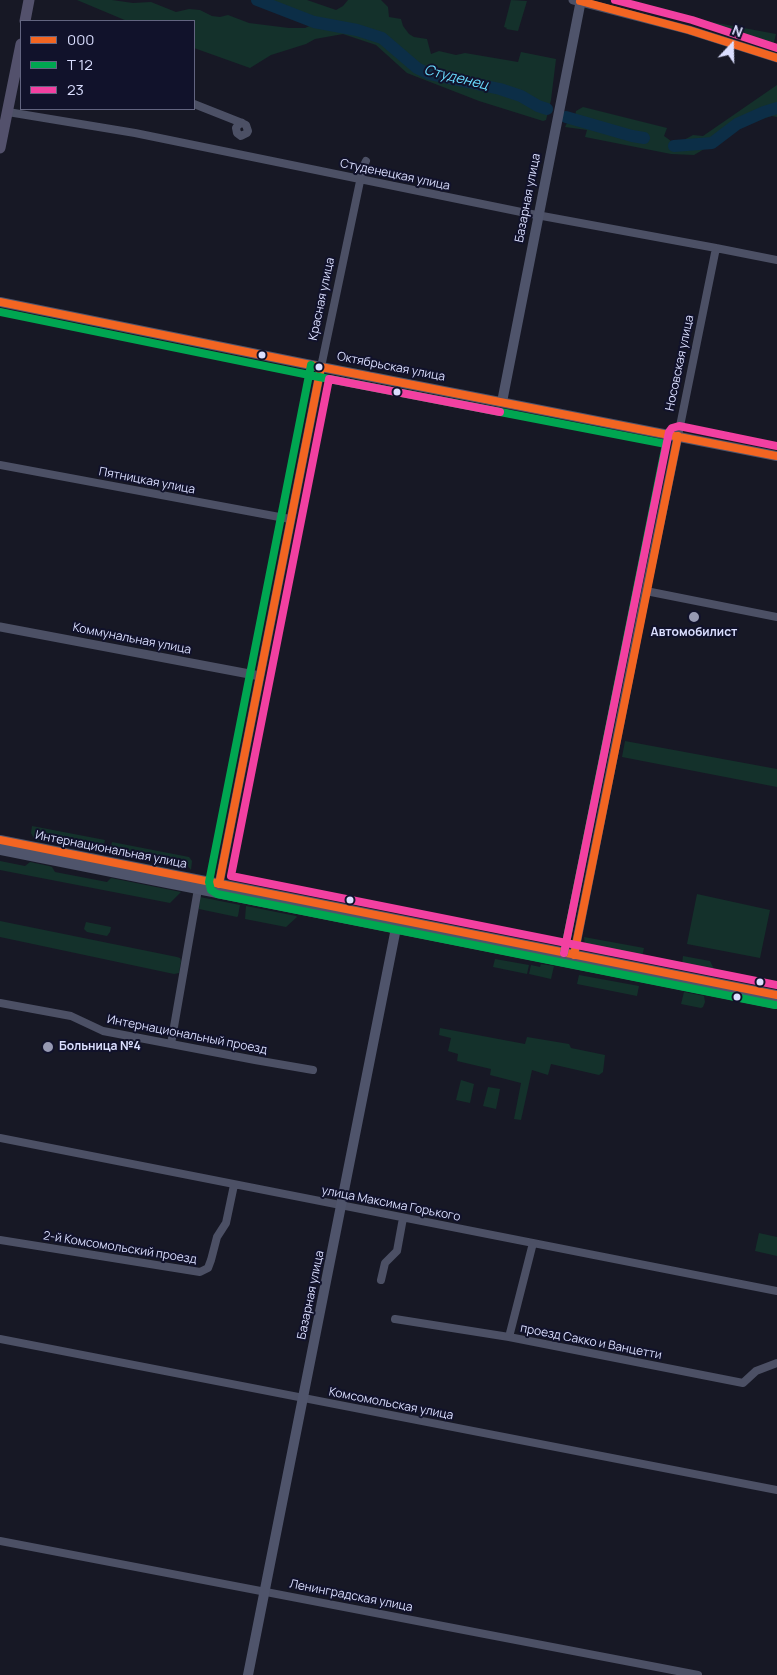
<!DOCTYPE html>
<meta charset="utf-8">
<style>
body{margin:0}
#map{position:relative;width:777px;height:1675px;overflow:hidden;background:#171825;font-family:Manrope,sans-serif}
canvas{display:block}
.legend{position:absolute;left:20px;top:20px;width:175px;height:90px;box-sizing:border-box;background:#11122b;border:1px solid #626480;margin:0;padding:6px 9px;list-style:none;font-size:15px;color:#dbdfff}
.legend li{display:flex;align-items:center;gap:10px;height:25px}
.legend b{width:25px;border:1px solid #626480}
.north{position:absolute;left:707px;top:20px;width:50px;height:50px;-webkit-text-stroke:4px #11122b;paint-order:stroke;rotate:21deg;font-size:14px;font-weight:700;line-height:20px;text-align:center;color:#dbdfff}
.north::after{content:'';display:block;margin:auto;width:18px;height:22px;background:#dbdfff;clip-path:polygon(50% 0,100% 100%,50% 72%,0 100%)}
</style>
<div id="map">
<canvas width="777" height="1675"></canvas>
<ul class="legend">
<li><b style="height:6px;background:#f26522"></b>000</li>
<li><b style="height:6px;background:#00a651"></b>Т 12</li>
<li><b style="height:6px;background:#f240a1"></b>23</li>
</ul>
<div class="north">N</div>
</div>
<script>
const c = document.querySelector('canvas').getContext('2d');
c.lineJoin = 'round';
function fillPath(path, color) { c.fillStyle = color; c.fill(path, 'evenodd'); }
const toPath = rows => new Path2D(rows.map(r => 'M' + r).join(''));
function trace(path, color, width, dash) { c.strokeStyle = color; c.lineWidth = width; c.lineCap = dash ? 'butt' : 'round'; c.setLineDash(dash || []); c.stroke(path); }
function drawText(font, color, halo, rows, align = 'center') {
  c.font = font + ' Manrope,sans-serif'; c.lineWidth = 4; c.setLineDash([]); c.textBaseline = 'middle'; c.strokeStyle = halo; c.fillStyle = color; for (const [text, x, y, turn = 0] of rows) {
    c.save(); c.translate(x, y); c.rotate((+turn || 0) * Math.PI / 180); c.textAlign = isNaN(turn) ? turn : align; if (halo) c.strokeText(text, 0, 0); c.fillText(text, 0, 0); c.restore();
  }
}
fillPath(toPath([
 [77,0,112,0,133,3,151,2,176,12,189,9,200,10,212,16,220,17,228,15,249,23,289,28,305,28,314,24,313,19,309,15,264,0,307,0,336,10,343,6,348,0,381,0,388,7,389,17,401,19,403,26,409,34,414,37,427,39,431,54,439,51,456,55,465,53,518,62,521,52,556,59,551,100,546,120,543,121,479,101,407,73,376,45,343,34,315,39,306,44,271,55,250,68,194,48,194,21,127,21],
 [511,0,527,1,518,31,506,29,507,28,504,27],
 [695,19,776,34,773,46,713,29],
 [777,85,777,117,772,116,737,126,711,145,694,155,671,154,585,137,587,130,565,127,567,123,574,123,576,111,583,107,667,128,664,136,671,141,682,141,693,135,703,136],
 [625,741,777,769,777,787,622,757],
 [32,826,105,840,103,848,99,852,79,848,77,844,53,839,49,843,35,840,31,833],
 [112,842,189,857,192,861,191,870,186,864,116,850,111,846],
 [0,861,25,866,30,862,49,866,52,867,55,872,107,882,111,878,181,892,170,903,0,870],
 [697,894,770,910,760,958,687,944],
 [200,897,240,905,238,916,237,917,199,909],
 [246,906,296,916,297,917,286,927,245,919],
 [0,921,177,957,180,958,181,961,179,973,174,974,0,937],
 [86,922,111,927,110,932,107,936,87,932,84,929],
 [584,937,644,948,641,962,632,960,633,953,610,949,609,956,593,953,585,946],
 [683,956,710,961,716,973,713,972,711,970,682,964],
 [495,959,529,965,527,974,493,967],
 [541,964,554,966,551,979,529,974,531,965,540,967],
 [579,975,639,986,637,996,577,984],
 [684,992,704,996,705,1002,703,1007,701,1008,681,1004],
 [440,1028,525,1044,527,1037,569,1044,571,1048,605,1055,603,1072,599,1075,551,1064,548,1075,532,1070,521,1120,514,1119,521,1083,490,1075,491,1069,457,1061,458,1054,448,1051,451,1038,439,1035],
 [461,1080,474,1084,470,1103,456,1100],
 [488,1087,500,1089,496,1109,483,1106],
 [759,1233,777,1237,777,1256,755,1251]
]), '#14312b');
trace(toPath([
 [257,0,314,22,357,30,382,38,417,68,429,74,500,89,521,96,538,106,547,109],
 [566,117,632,136,644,138],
 [674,146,712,143,737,124,764,112,777,108]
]), '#0c2e47', 12);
trace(toPath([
 [194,104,242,123,246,125,248,131,247,133,241,136,237,133,236,128,238,125,242,123],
 [8,112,135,133,526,213,716,248,777,260],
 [321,367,363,167,366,161],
 [678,436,716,248],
 [0,465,290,519],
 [646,591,777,617],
 [0,1003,71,1016,103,1031,255,1060,313,1070],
 [171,1044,198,889],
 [0,1138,777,1291],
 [0,1240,200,1272,208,1268,211,1260,217,1237,226,1223,234,1185],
 [381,1280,385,1263,397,1251,403,1218],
 [395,1319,509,1337,743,1383,756,1371,777,1363],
 [509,1337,533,1243],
 [0,1339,777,1490],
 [0,1541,698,1675]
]), '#4c5065', 8);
trace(toPath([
 [573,0,689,30,777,58],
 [0,627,260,676],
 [219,884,321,367],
 [574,955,646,591,678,436]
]), '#4c5065', 9);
trace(toPath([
 [0,302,321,367,777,456],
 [502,402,581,0],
 [0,840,777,995],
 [0,850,777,1004],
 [248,1675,397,923]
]), '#4f546b', 10);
trace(toPath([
 [25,21,29,0],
 [0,148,21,44]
]), '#53516c', 11);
trace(toPath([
 [580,1,689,30,777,58],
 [0,302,321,367,777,456],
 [0,840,777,995],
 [219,884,321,367],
 [574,955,678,436]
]), '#f26522', 8);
trace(toPath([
 [0,312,319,377,666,444,564,953],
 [311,365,209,882,211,890,217,894,775,1005]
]), '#00a651', 8);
trace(toPath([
 [615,0,692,20,777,48],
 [500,412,329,379,231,876,777,985],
 [564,953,669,432,672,428,679,426,777,446]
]), '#f240a1', 8);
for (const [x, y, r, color] of [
 [262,355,4.5,"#dbdfff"],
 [319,367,4.5,"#dbdfff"],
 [397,392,4.5,"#dbdfff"],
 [694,617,6,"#9699b3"],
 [350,900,4.5,"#dbdfff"],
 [760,982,4.5,"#dbdfff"],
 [737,997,4.5,"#dbdfff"],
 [48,1047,6,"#9699b3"]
]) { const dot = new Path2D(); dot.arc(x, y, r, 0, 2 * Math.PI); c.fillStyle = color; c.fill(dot); trace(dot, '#11122b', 2); }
drawText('12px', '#dbdfff', '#11122b', [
 ["Студенецкая улица",395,175,12],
 ["Базарная улица",528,198,-79],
 ["Красная улица",322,299,-78],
 ["Носовская улица",680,363,-78],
 ["Октябрьская улица",391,367,11],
 ["Пятницкая улица",147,481,11],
 ["Коммунальная улица",132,639,11],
 ["Интернациональная улица",111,850,11],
 ["Интернациональный проезд",187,1035,11],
 ["улица Максима Горького",391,1204,11],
 ["2-й Комсомольский проезд",120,1248,9],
 ["Базарная улица",311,1295,-78],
 ["проезд Сакко и Ванцетти",591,1342,11],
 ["Комсомольская улица",391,1404,11],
 ["Ленинградская улица",351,1596,11]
]);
drawText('bold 12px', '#dbdfff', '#11122b', [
 ["Автомобилист",694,633],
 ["Больница №4",59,1047,"left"]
]);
drawText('italic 14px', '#69dcff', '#11122b', [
 ["Студенец",456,78,14]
]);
</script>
